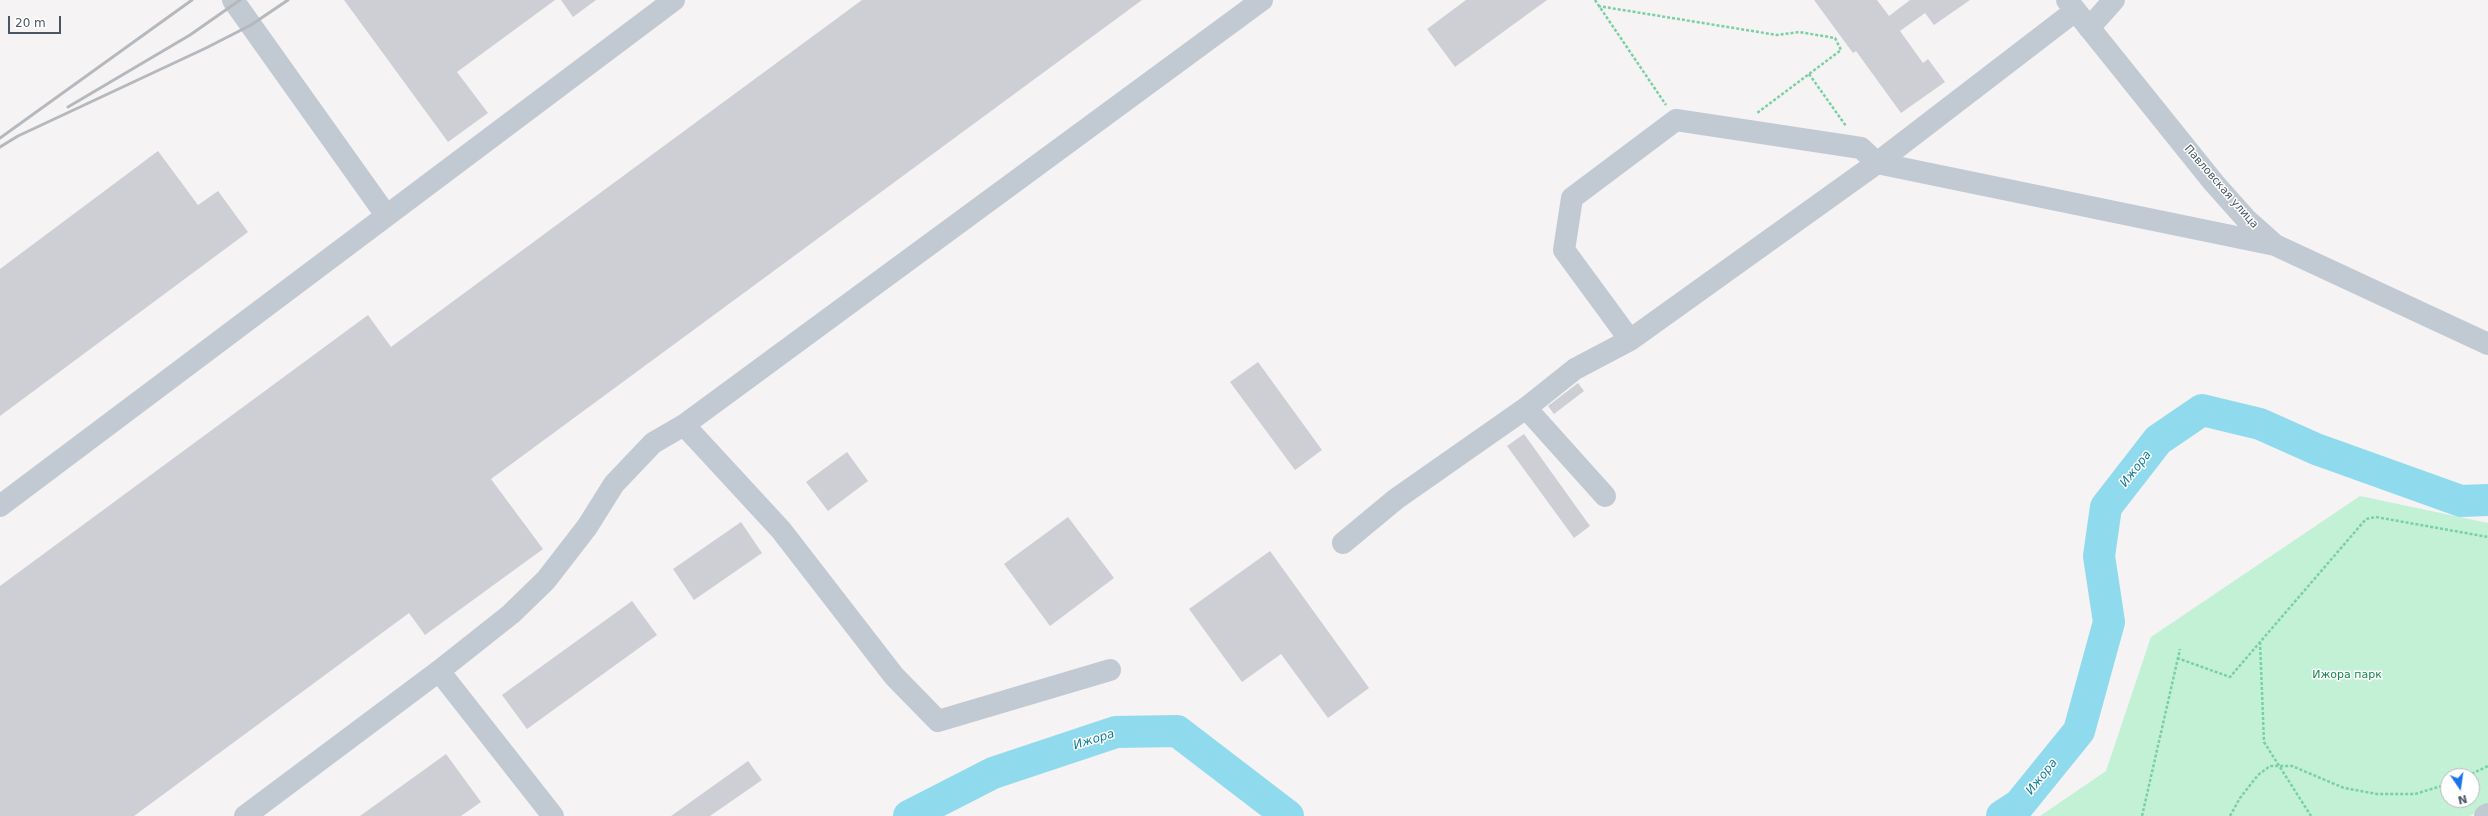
<!DOCTYPE html>
<meta charset="utf-8">
<style>
body{margin:0}
#map{position:relative;width:2488px;height:816px;overflow:hidden;background:#f5f3f3;font-family:"DejaVu Sans",sans-serif}
canvas{display:block}
.north{position:absolute;left:2440px;top:768px;width:40px;height:40px;box-sizing:border-box;background:#fff;border:1px solid #b7bbc0;border-radius:50%;rotate:167deg;font-size:11px;font-weight:700;line-height:16px;text-align:center;color:#4a5661}
.north::after{content:'';display:block;margin:auto;width:14px;height:18px;background:#1a73e8;clip-path:polygon(50% 0,100% 100%,50% 72%,0 100%)}
.scale{position:absolute;left:8px;top:16px;width:53px;height:18px;box-sizing:border-box;border:2px solid #4a5661;border-top:0;padding-left:5px;font-size:12px;line-height:14px;white-space:nowrap;color:#4a5661;-webkit-text-stroke:3px #fff;paint-order:stroke}
</style>
<div id="map">
<canvas width="2488" height="816"></canvas>
<div class="north">N</div>
<div class="scale">20 m</div>
</div>
<script>
const c = document.querySelector('canvas').getContext('2d');
c.lineJoin = 'round';
function fillPath(path, color) { c.fillStyle = color; c.fill(path, 'evenodd'); }
const toPath = rows => new Path2D(rows.map(r => 'M' + r).join(''));
function trace(path, color, width, dash) { c.strokeStyle = color; c.lineWidth = width; c.lineCap = dash ? 'butt' : 'round'; c.setLineDash(dash || []); c.stroke(path); }
function drawText(font, color, halo, rows, align = 'center') {
  c.font = font + ' "DejaVu Sans",sans-serif'; c.lineWidth = 3; c.setLineDash([]); c.textBaseline = 'middle'; c.strokeStyle = halo; c.fillStyle = color; for (const [text, x, y, turn = 0] of rows) {
    c.save(); c.translate(x, y); c.rotate((+turn || 0) * Math.PI / 180); c.textAlign = isNaN(turn) ? turn : align; if (halo) c.strokeText(text, 0, 0); c.fillText(text, 0, 0); c.restore();
  }
}
fillPath(toPath([
 [2360,496,2488,523,2488,805,2470,816,2040,816,2106,771,2151,637],
 [2448,776,2472,776,2472,800,2448,800]
]), '#c3f1d5');
trace(toPath([
 [909,816,993,773,1116,732,1177,731,1288,816],
 [2002,816,2019,805,2079,731,2109,622,2099,556,2106,507,2158,440,2202,410,2260,424,2316,449,2461,501,2488,500]
]), '#90daee', 32);
fillPath(toPath([
 [344,0,555,0,457,72,488,113,448,142],
 [561,0,596,0,573,17],
 [862,0,1142,0,491,479,543,549,425,635,409,613,134,816,0,816,0,586,368,315,391,347],
 [1466,0,1547,0,1455,67,1427,29],
 [1814,0,1877,0,1889,16,1910,0,1970,0,1934,25,1925,13,1900,31,1923,63,1928,59,1945,82,1901,113,1856,51,1853,53],
 [158,151,198,205,218,191,248,232,0,416,0,269],
 [1258,362,1322,450,1295,470,1230,382],
 [1578,383,1584,391,1554,414,1548,406],
 [1524,434,1590,526,1574,538,1507,446],
 [847,452,868,481,828,511,806,482],
 [1068,517,1114,578,1050,626,1004,564],
 [741,522,762,553,694,600,673,569],
 [1270,551,1369,688,1328,718,1281,654,1242,682,1189,609],
 [632,601,657,635,527,729,502,695],
 [446,754,481,802,461,816,360,816],
 [748,761,762,780,710,816,671,816]
]), '#cdcfd5');
trace(toPath([
 [1595,0,1666,105],
 [1598,6,1777,35,1799,32,1835,38,1841,50,1757,113],
 [1809,74,1846,126],
 [2260,642,2264,742,2311,816],
 [2177,658,2230,677,2366,519,2376,517,2488,537],
 [2467,776,2488,766],
 [2142,816,2180,649],
 [2230,816,2240,798,2258,775,2270,766,2292,766,2344,788,2377,794,2415,794,2448,784]
]), '#7ad0a6', 2.5, [3, 2]);
trace(toPath([
 [233,0,386,215],
 [2067,0,2214,183,2247,220,2275,245,2488,344],
 [2075,11,1877,163,1630,340,1564,250,1572,198,1676,120,1861,148,1877,163,2275,245],
 [2089,28,2114,0],
 [1526,408,1605,496],
 [684,425,781,530,894,676,938,721,1110,670],
 [0,506,674,0],
 [1343,543,1396,499,1526,408,1575,369,1630,340],
 [439,671,553,816],
 [245,816,439,671,511,614,546,580,587,527,614,484,653,443,684,425,1262,0],
 [2485,816,2488,814]
]), '#c1cad2', 22);
trace(toPath([
 [68,107,190,35,240,0],
 [0,138,192,0],
 [0,147,18,136,206,48,251,25,288,0]
]), '#b5b8bd', 3);
drawText('11px', '#4a5661', '#fff', [
 ["Павловская улица",2221,187,49]
]);
drawText('11px', '#17864f', '#fff', [
 ["Ижора парк",2347,675]
]);
drawText('italic 12px', '#0c7c9b', '#fff', [
 ["Ижора",2136,469,-52],
 ["Ижора",1094,740,-17],
 ["Ижора",2042,777,-51]
]);
</script>
